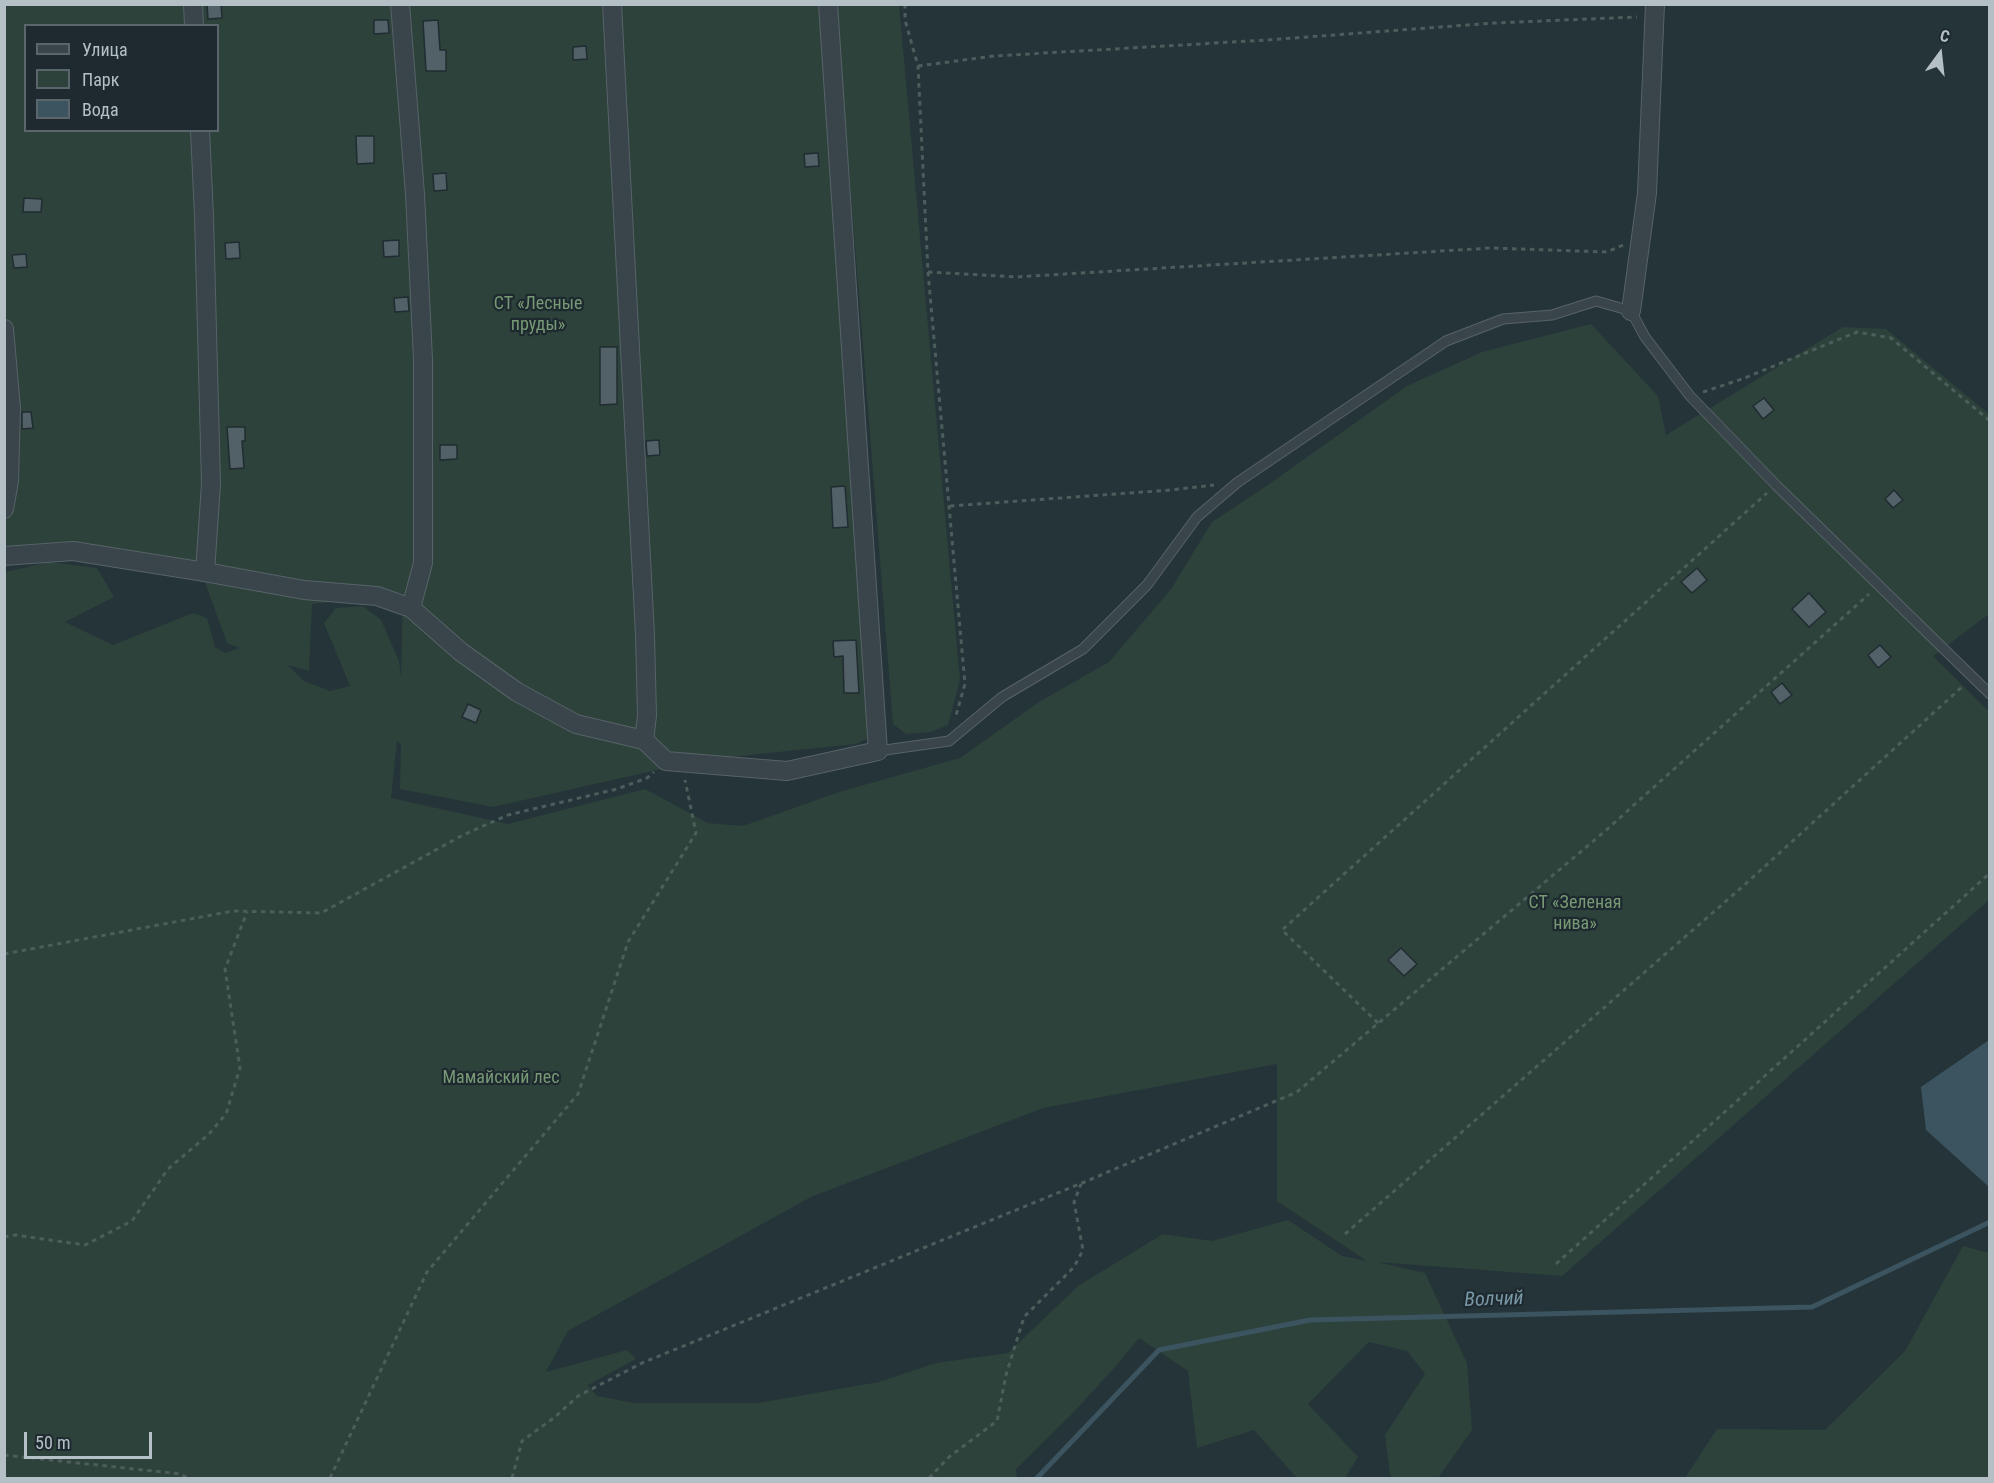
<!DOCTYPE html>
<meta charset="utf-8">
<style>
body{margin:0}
#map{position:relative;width:1994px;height:1483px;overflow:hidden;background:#253439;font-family:"Roboto Condensed",sans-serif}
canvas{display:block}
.frame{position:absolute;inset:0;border:6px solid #b4c0c5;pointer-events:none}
.legend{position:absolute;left:24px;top:24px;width:195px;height:108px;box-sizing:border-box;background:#1e2a2f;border:2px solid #5a666b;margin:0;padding:8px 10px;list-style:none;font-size:18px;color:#b4c0c5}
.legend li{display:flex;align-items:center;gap:12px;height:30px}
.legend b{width:30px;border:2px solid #5a666b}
.north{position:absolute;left:1910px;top:24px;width:60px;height:60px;-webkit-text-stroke:4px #1e2a2f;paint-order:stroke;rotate:15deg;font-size:16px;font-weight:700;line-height:24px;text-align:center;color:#b4c0c5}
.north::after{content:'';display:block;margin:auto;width:21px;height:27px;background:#b4c0c5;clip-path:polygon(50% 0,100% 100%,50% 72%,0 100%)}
.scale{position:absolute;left:24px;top:1432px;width:128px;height:27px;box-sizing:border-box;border:3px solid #b4c0c5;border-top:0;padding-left:8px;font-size:18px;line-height:21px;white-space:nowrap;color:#b4c0c5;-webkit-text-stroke:4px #1e2a2f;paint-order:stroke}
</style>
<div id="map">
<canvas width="1994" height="1483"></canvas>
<div class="frame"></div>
<ul class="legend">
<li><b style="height:8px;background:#39454a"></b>Улица</li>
<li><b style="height:16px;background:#2d423b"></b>Парк</li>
<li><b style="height:16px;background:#3b545f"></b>Вода</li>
</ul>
<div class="north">С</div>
<div class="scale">50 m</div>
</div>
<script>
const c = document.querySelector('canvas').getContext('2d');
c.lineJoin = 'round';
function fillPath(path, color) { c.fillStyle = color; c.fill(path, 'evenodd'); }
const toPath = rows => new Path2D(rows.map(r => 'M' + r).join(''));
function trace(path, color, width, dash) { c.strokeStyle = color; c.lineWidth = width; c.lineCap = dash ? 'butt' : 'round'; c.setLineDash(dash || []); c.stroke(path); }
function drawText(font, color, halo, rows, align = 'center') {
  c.font = font + ' "Roboto Condensed",sans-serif'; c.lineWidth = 4.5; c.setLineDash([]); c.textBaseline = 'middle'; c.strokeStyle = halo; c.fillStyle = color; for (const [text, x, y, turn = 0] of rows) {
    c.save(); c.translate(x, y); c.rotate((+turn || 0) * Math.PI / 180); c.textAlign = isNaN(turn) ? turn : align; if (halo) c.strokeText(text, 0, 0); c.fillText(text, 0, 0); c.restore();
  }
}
fillPath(toPath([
 [5,5,823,5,883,731,856,744,701,760,493,807,400,789,401,744,397,741,391,798,508,824,645,789,708,823,743,826,839,792,960,758,1039,702,1109,662,1171,589,1212,522,1265,487,1407,386,1482,352,1591,324,1658,396,1666,435,1843,327,1886,329,1989,414,1989,614,1933,656,1989,712,1989,900,1562,1276,1377,1262,1425,1273,1467,1363,1472,1430,1438,1478,1393,1478,1390,1475,1385,1435,1425,1374,1407,1351,1369,1342,1308,1404,1358,1457,1345,1478,1297,1478,1254,1430,1197,1448,1188,1371,1139,1338,1115,1367,1072,1414,1016,1469,1017,1478,5,1478,5,572,50,562,97,568,114,597,65,622,113,645,193,613,207,618,215,647,225,653,240,648,227,643,198,563,5,555],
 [26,26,218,26,218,130,26,130],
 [403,593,401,677,399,661,381,620,363,606,336,608,324,623,350,686,330,691,304,681,288,665,309,671,312,604],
 [1277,1064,1277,1201,1367,1261,1342,1256,1288,1220,1212,1241,1163,1234,1078,1286,1008,1353,936,1363,879,1382,758,1403,634,1403,597,1396,588,1385,636,1359,627,1350,546,1372,568,1331,811,1197,1043,1108],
 [836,5,899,5,960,680,948,725,931,732,906,734,893,724],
 [1963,1246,1989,1253,1989,1478,1685,1478,1717,1429,1825,1430,1905,1351]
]), '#2d423b');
fillPath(toPath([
 [1989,1040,1989,1187,1926,1130,1921,1087]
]), '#3b545f');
trace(toPath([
 [1037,1478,1159,1350,1310,1320,1812,1307,1990,1222]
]), '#3b545f', 5);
const building = toPath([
 [207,4,221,4,222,18,208,19,207,4],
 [374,20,388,20,389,33,374,34,374,20],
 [438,20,440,50,446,50,446,71,426,71,423,21,438,20],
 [586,46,587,59,573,60,573,47,586,46],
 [356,136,374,136,374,163,357,164,356,136],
 [818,153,819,166,805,167,804,154,818,153],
 [446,173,447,190,434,191,433,174,446,173],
 [24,198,42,199,41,212,23,212,24,198],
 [399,240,399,256,384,257,383,241,399,240],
 [239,242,240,258,226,259,225,243,239,242],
 [26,254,27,267,14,268,12,255,26,254],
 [408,297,409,311,395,312,394,298,408,297],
 [600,347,617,347,617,404,600,405,600,347],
 [1764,398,1774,410,1763,419,1753,406,1764,398],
 [22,412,31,412,33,428,22,429,22,412],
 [227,427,245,427,245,441,242,441,244,468,230,469,227,427],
 [659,440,660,455,647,456,646,441,659,440],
 [440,445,457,445,457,459,440,460,440,445],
 [845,486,848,527,833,528,831,487,845,486],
 [1894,490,1903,500,1893,508,1885,499,1894,490],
 [1697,568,1707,580,1692,593,1681,582,1697,568],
 [1809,593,1826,612,1809,627,1792,609,1809,593],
 [856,640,859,693,844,693,843,656,834,657,833,641,856,640],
 [1880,645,1891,657,1878,668,1868,655,1880,645],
 [1782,683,1792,695,1780,704,1771,692,1782,683],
 [468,704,481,710,476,723,462,717,468,704],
 [1401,948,1417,964,1404,976,1388,960,1401,948]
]);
fillPath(building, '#516167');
trace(building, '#202c31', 1.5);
const lane = toPath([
 [878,751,949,741,1002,697,1083,649,1147,585,1197,517,1238,482,1446,341,1503,319,1552,315,1596,301,1631,311,1645,337,1690,396,1776,485,1990,694]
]);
const street = toPath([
 [193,4,194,26],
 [400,4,415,194,423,359,423,563,411,608],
 [612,4,645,635,647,716,644,740],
 [200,130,204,216,211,484,205,572],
 [1631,311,1647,193,1655,4],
 [4,329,11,408,9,481,4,509],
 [4,556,73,551,205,572,304,590,377,596,411,608,461,652,517,692,576,724,644,740,666,761,787,771,878,751,828,4]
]);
trace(lane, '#576368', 11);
trace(street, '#576368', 20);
trace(toPath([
 [905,4,905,20,918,66,928,272,965,684,955,719],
 [918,66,994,56,1267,40,1494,23,1637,17],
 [928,272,1016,277,1491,248,1607,252,1623,245],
 [1703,392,1742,379,1857,332,1891,338,1990,421],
 [950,506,1171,490,1214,485],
 [4,954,233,911,321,913,463,835,508,815,617,789,647,778,654,772],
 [1378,1023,1282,930,1767,493],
 [1345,1234,1741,888,1963,686],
 [4,1237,15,1235,85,1245,132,1221,168,1169,209,1134,226,1114,240,1068,225,969,247,912],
 [1556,1264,1990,873],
 [4,1455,181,1474,187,1478],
 [330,1478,427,1272,578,1094,628,942,696,833,685,780],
 [512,1478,522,1441,555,1417,578,1396,642,1363,1082,1183,1297,1092,1604,832,1869,594],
 [929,1478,949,1457,997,1421,1006,1375,1024,1317,1074,1267,1083,1250,1074,1202,1081,1184]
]), '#4c5e5b', 3, [4.5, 4.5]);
trace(lane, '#39454a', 9);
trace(street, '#39454a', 18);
drawText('18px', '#779975', '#1e2a2f', [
 ["СТ «Лесные",538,304],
 ["пруды»",538,325],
 ["СТ «Зеленая",1575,903],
 ["нива»",1575,924],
 ["Мамайский лес",501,1078]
]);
drawText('italic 20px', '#7898a6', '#1e2a2f', [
 ["Волчий",1494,1300,-2]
]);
</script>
